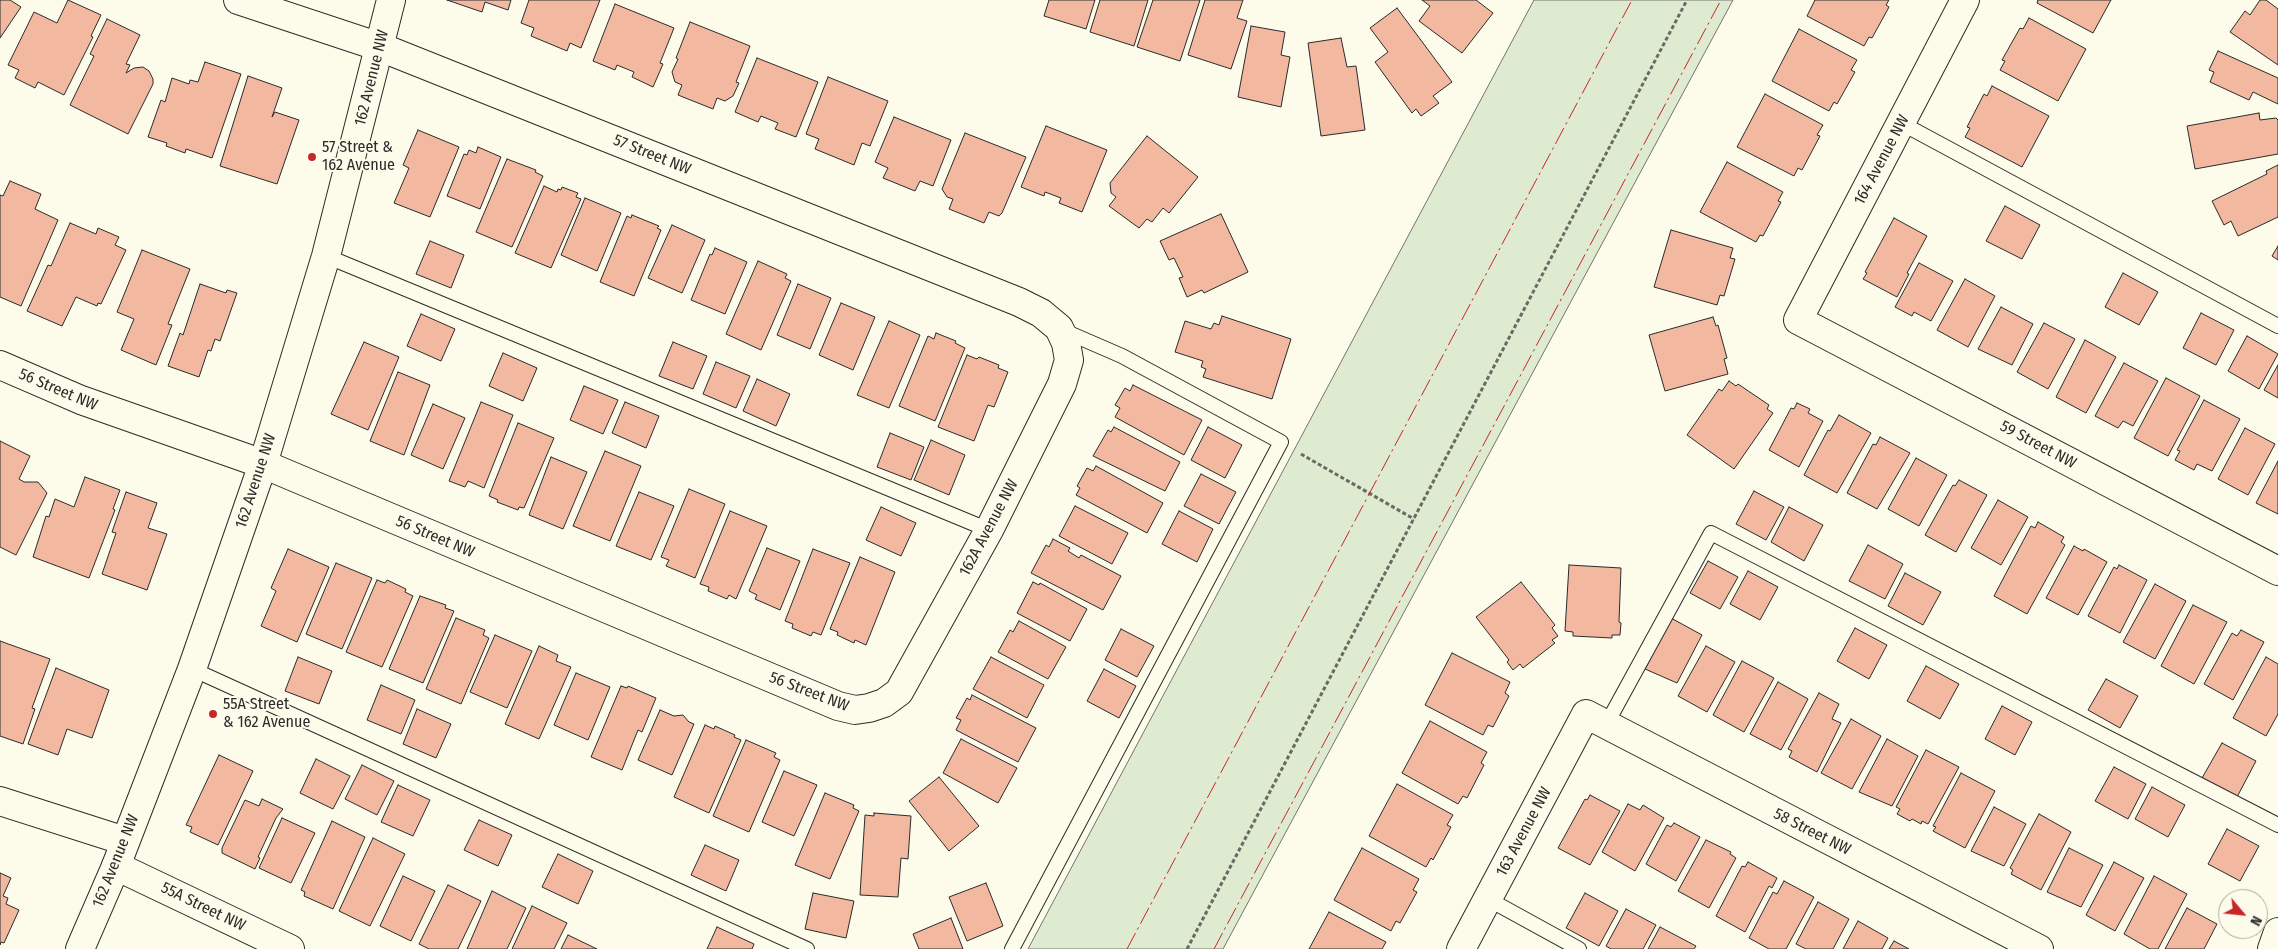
<!DOCTYPE html>
<style>
body{margin:0}
#map{position:relative;width:2278px;height:949px;overflow:hidden;background:#fdfbea;font-family:"Fira Sans Condensed",sans-serif}
canvas{display:block}
.north{position:absolute;left:2218px;top:889px;width:50px;height:50px;box-sizing:border-box;background:#fdfbea;border:1px solid #a9a89e;border-radius:50%;rotate:118deg;font-size:14px;font-weight:700;line-height:20px;text-align:center;color:#2b2b2b}
.north::after{content:'';display:block;margin:auto;width:18px;height:22px;background:#c62828;clip-path:polygon(50% 0,100% 100%,50% 72%,0 100%)}
</style>
<div id="map">
<canvas width="2278" height="949"></canvas>
<div class="north">N</div>
</div>
<script>
const c = document.querySelector('canvas').getContext('2d');
c.lineJoin = 'round';
function fillPath(path, color) { c.fillStyle = color; c.fill(path, 'evenodd'); }
const toPath = rows => new Path2D(rows.map(r => 'M' + r).join(''));
function trace(path, color, width, dash) { c.strokeStyle = color; c.lineWidth = width; c.lineCap = dash ? 'butt' : 'round'; c.setLineDash(dash || []); c.stroke(path); }
function drawText(font, color, halo, rows, align = 'center') {
  c.font = font + ' "Fira Sans Condensed",sans-serif'; c.lineWidth = 4; c.setLineDash([]); c.textBaseline = 'middle'; c.strokeStyle = halo; c.fillStyle = color; for (const [text, x, y, turn = 0] of rows) {
    c.save(); c.translate(x, y); c.rotate((+turn || 0) * Math.PI / 180); c.textAlign = isNaN(turn) ? turn : align; if (halo) c.strokeText(text, 0, 0); c.fillText(text, 0, 0); c.restore();
  }
}
const green = toPath([
 [1534,0,1733,0,1223,949,1028,949,1534,0]
]);
fillPath(green, '#deebd1');
trace(green, '#74746e', 1);
const building = toPath([
 [0,0,10,0,21,7,0,38,0,0],
 [68,0,101,15,91,36,93,37,64,95,38,82,35,88,15,78,19,70,8,65,34,12,57,23,68,0],
 [447,0,511,0,508,10,485,2,482,12,447,0],
 [529,0,600,0,581,48,570,43,567,51,531,36,534,28,521,23,529,0],
 [1049,0,1095,0,1086,29,1044,16,1049,0],
 [1100,0,1148,0,1134,46,1090,32,1100,0],
 [1153,0,1200,0,1180,61,1137,47,1153,0],
 [1205,0,1243,0,1237,18,1247,21,1231,69,1188,55,1205,0],
 [1422,0,1476,0,1493,13,1462,53,1419,21,1430,6,1422,0],
 [1815,0,1889,0,1886,5,1889,7,1872,38,1869,37,1864,46,1807,16,1815,0],
 [2038,0,2111,0,2093,33,2037,3,2038,0],
 [2260,0,2266,0,2278,9,2278,65,2230,32,2245,11,2250,15,2260,0],
 [615,4,674,28,660,63,663,64,653,87,632,77,634,72,617,65,615,70,593,61,615,4],
 [1397,8,1452,82,1433,96,1439,103,1421,116,1416,109,1412,113,1375,62,1388,52,1370,28,1397,8],
 [2029,18,2086,49,2058,101,2000,70,2005,61,2002,60,2020,28,2023,29,2029,18],
 [107,19,140,35,126,64,130,65,126,73,134,68,143,67,149,71,153,79,153,84,128,134,70,105,94,56,90,54,107,19],
 [690,22,750,46,736,82,739,83,733,96,725,101,717,98,713,109,678,95,682,85,675,82,672,72,678,59,676,58,690,22],
 [1251,26,1285,32,1281,55,1290,57,1281,107,1238,97,1251,26],
 [1799,29,1857,60,1851,70,1855,72,1837,104,1834,102,1829,111,1772,81,1799,29],
 [1341,38,1347,67,1356,66,1365,130,1321,136,1308,43,1341,38],
 [2218,51,2278,78,2278,104,2253,92,2249,100,2210,82,2214,72,2209,70,2218,51],
 [757,58,818,82,796,137,775,129,778,123,761,116,758,122,735,112,757,58],
 [205,62,241,74,212,158,186,149,185,153,166,146,167,143,148,137,161,100,165,102,172,78,189,84,190,80,198,82,205,62],
 [248,76,282,88,272,117,275,112,299,120,277,184,220,166,248,76],
 [828,77,888,101,870,146,862,143,854,165,815,149,819,139,806,134,828,77],
 [1992,86,2049,116,2022,167,1965,137,1970,128,1967,127,1984,94,1987,96,1992,86],
 [1765,94,1823,125,1817,135,1820,136,1802,170,1798,168,1794,176,1737,147,1765,94],
 [2259,113,2260,120,2276,118,2278,120,2278,154,2195,169,2187,126,2259,113],
 [894,117,951,140,933,186,920,181,915,191,883,178,888,168,875,162,894,117],
 [1046,126,1107,150,1082,212,1059,203,1061,198,1045,192,1044,196,1021,187,1046,126],
 [418,130,459,147,430,217,394,203,409,168,403,165,418,130],
 [965,133,1026,157,1002,213,999,216,989,212,984,223,949,209,953,199,947,197,942,189,965,133],
 [1147,136,1198,177,1169,213,1163,208,1152,222,1147,219,1139,228,1109,206,1116,197,1111,193,1110,183,1147,136],
 [478,147,501,157,480,209,447,196,464,154,467,155,469,150,476,153,478,147],
 [507,159,536,170,535,172,543,176,512,247,476,232,507,159],
 [1727,162,1783,192,1778,201,1781,202,1763,236,1760,235,1756,242,1700,212,1727,162],
 [2278,165,2278,217,2238,236,2231,221,2224,225,2212,201,2267,174,2266,171,2278,165],
 [10,181,41,194,35,209,58,220,21,306,0,297,0,195,3,196,10,181],
 [544,186,557,192,558,189,561,190,562,187,578,193,576,197,581,199,551,268,515,253,544,186],
 [585,198,621,213,597,271,561,255,585,198],
 [2005,206,2040,225,2022,259,1986,241,2005,206],
 [1221,214,1248,272,1204,293,1202,290,1187,297,1179,278,1183,277,1174,258,1169,260,1160,241,1221,214],
 [632,215,659,226,657,228,661,230,634,296,600,282,627,216,631,218,632,215],
 [1894,218,1927,236,1907,273,1909,274,1897,297,1863,279,1867,273,1865,272,1894,218],
 [70,223,96,234,98,228,119,237,115,245,126,250,101,304,98,303,97,306,76,297,62,326,27,311,48,265,51,266,70,223],
 [672,225,705,240,682,293,648,278,672,225],
 [1671,230,1733,248,1730,258,1735,259,1724,296,1720,295,1717,305,1654,287,1671,230],
 [430,241,464,255,451,288,416,274,430,241],
 [2278,246,2278,260,2272,256,2278,246],
 [715,248,747,262,725,314,691,300,710,254,712,255,715,248],
 [142,250,190,269,168,324,172,325,156,365,121,350,134,319,117,312,142,250],
 [758,261,787,274,785,278,791,281,761,350,726,334,758,261],
 [1919,263,1953,281,1931,321,1914,312,1912,316,1895,307,1919,263],
 [2123,273,2158,292,2139,325,2105,307,2123,273],
 [1965,279,1995,296,1968,347,1937,330,1965,279],
 [200,284,226,293,227,290,237,293,220,341,215,339,211,351,208,350,199,377,168,366,180,333,183,335,200,284],
 [798,284,831,298,810,349,777,335,798,284],
 [841,303,875,317,853,370,819,355,841,303],
 [2001,307,2033,324,2012,365,1978,349,2001,307],
 [2201,313,2234,330,2216,365,2183,348,2201,313],
 [421,314,455,329,441,361,407,346,421,314],
 [1222,316,1291,339,1272,399,1203,377,1206,369,1201,367,1203,361,1175,352,1185,321,1211,329,1214,323,1219,325,1222,316],
 [1713,317,1716,326,1718,325,1727,358,1724,359,1728,374,1665,391,1649,335,1713,317],
 [889,321,920,335,889,408,857,395,889,321],
 [2044,323,2075,339,2048,389,2017,372,2044,323],
 [936,333,956,341,955,343,965,348,935,421,899,406,928,336,934,339,936,333],
 [2247,336,2278,354,2259,389,2228,371,2247,336],
 [2085,340,2116,357,2086,413,2056,397,2085,340],
 [364,342,399,357,368,430,331,414,364,342],
 [673,342,707,356,693,389,659,376,673,342],
 [503,353,537,368,523,401,489,386,503,353],
 [967,355,977,359,979,357,999,365,998,368,1008,372,994,407,988,405,974,441,938,427,967,355],
 [716,362,750,376,736,408,703,394,716,362],
 [2124,363,2158,381,2133,426,2123,421,2118,428,2095,416,2124,363],
 [2278,365,2278,398,2264,390,2278,365],
 [398,372,430,385,404,455,370,441,398,372],
 [2166,378,2200,396,2168,456,2134,438,2166,378],
 [757,379,790,394,776,426,743,411,757,379],
 [1729,381,1736,386,1738,384,1769,405,1767,409,1773,413,1734,469,1687,435,1719,389,1722,391,1729,381],
 [1133,385,1202,420,1184,455,1115,417,1120,408,1115,405,1125,388,1130,391,1133,385],
 [584,386,618,400,603,434,570,420,584,386],
 [2204,400,2240,419,2212,471,2197,464,2194,470,2175,460,2180,451,2177,450,2204,400],
 [481,402,513,415,484,488,468,481,465,487,449,481,481,402],
 [625,402,659,416,646,448,612,433,625,402],
 [1797,403,1810,409,1808,413,1823,421,1799,467,1769,450,1791,408,1794,409,1797,403],
 [433,404,465,418,443,469,411,455,433,404],
 [1839,415,1871,433,1837,493,1804,475,1828,430,1830,431,1839,415],
 [518,423,554,438,524,508,519,507,518,510,497,502,498,500,489,496,518,423],
 [1114,427,1180,462,1165,491,1093,456,1108,430,1111,432,1114,427],
 [1208,427,1242,445,1225,478,1191,460,1208,427],
 [2245,428,2275,444,2248,495,2218,479,2245,428],
 [890,433,924,447,911,480,877,467,890,433],
 [1880,437,1910,453,1877,509,1847,493,1873,444,1876,445,1880,437],
 [931,440,965,455,949,495,914,480,931,440],
 [0,441,30,456,19,479,24,482,38,482,47,493,16,555,0,547,0,441],
 [605,451,641,466,610,541,573,526,605,451],
 [551,457,587,472,563,529,529,515,551,457],
 [1916,458,1947,475,1919,526,1888,509,1916,458],
 [2278,461,2278,514,2256,503,2278,461],
 [1096,466,1163,503,1147,533,1076,495,1080,488,1077,486,1087,468,1093,471,1096,466],
 [1201,474,1236,492,1219,524,1184,506,1201,474],
 [85,477,120,490,113,509,115,510,89,578,33,557,46,516,49,517,55,499,74,507,85,477],
 [1959,480,1987,495,1956,552,1925,535,1953,485,1955,486,1959,480],
 [689,489,725,504,695,578,666,566,669,560,661,557,689,489],
 [1754,491,1784,507,1766,540,1736,524,1754,491],
 [126,492,157,503,148,528,167,534,147,590,102,574,116,533,112,532,126,492],
 [639,492,674,506,651,560,616,546,639,492],
 [1998,500,2028,517,2001,565,1971,548,1998,500],
 [1075,506,1128,533,1112,564,1059,536,1075,506],
 [881,507,916,523,901,556,866,540,881,507],
 [1789,507,1823,525,1804,561,1771,542,1789,507],
 [730,511,767,526,736,599,729,595,727,599,708,591,709,587,700,584,730,511],
 [1179,511,1213,529,1197,562,1162,544,1179,511],
 [2038,522,2064,537,2061,542,2065,545,2027,614,1994,596,2031,526,2035,528,2038,522],
 [1053,539,1070,548,1068,551,1079,558,1081,555,1121,576,1103,610,1031,573,1046,545,1049,547,1053,539],
 [1868,545,1903,564,1885,599,1849,581,1868,545],
 [2074,546,2083,551,2084,549,2107,562,2078,615,2046,598,2074,546],
 [767,548,800,561,780,610,755,599,757,595,749,591,767,548],
 [288,549,329,567,297,642,261,626,276,591,271,588,288,549],
 [813,549,850,563,821,635,813,632,811,636,792,628,793,624,785,621,813,549],
 [860,557,895,572,866,645,855,640,854,643,837,635,838,632,830,629,860,557],
 [1708,561,1738,577,1720,609,1690,593,1708,561],
 [336,563,372,578,342,649,306,634,336,563],
 [1569,565,1621,568,1619,622,1621,623,1620,635,1612,635,1612,638,1573,636,1573,632,1565,631,1569,565],
 [2119,565,2147,580,2120,633,2088,616,2114,567,2117,569,2119,565],
 [1748,571,1778,587,1760,620,1730,604,1748,571],
 [1905,573,1941,592,1923,625,1888,606,1905,573],
 [377,580,385,583,387,580,406,589,405,592,413,596,382,667,346,652,377,580],
 [1033,582,1039,585,1040,583,1087,609,1070,641,1017,613,1033,582],
 [1521,582,1555,625,1552,628,1558,636,1552,640,1555,643,1523,668,1520,664,1513,670,1507,662,1509,660,1476,617,1521,582],
 [2155,584,2186,601,2155,659,2123,642,2155,584],
 [420,596,446,605,445,608,454,611,423,683,389,669,420,596],
 [2193,605,2227,622,2194,684,2161,666,2193,605],
 [456,618,485,630,483,635,489,638,461,704,426,689,456,618],
 [1671,618,1702,635,1677,683,1645,669,1671,618],
 [1019,621,1066,647,1048,679,998,652,1010,630,1013,632,1019,621],
 [1855,628,1887,645,1869,679,1837,661,1855,628],
 [1121,629,1154,646,1137,677,1105,660,1121,629],
 [2241,630,2264,642,2233,700,2204,684,2232,633,2237,636,2241,630],
 [495,635,532,651,507,708,470,692,495,635],
 [0,641,50,659,32,708,35,709,23,744,0,736,0,641],
 [539,646,558,655,556,661,571,667,539,739,505,724,539,646],
 [1706,646,1735,662,1707,712,1678,696,1706,646],
 [1452,653,1510,682,1505,693,1509,696,1493,727,1488,725,1483,735,1425,705,1452,653],
 [298,657,332,671,319,704,285,691,298,657],
 [991,657,1044,685,1027,718,973,689,991,657],
 [2266,657,2278,664,2278,714,2266,736,2233,718,2266,657],
 [1742,661,1774,678,1744,732,1713,715,1742,661],
 [1926,666,1959,684,1940,719,1907,701,1926,666],
 [56,668,109,690,92,738,67,729,58,755,28,744,56,668],
 [1104,669,1136,686,1119,718,1087,701,1104,669],
 [576,673,610,687,588,740,554,725,576,673],
 [2106,679,2138,696,2120,728,2088,710,2106,679],
 [1778,682,1808,699,1781,750,1750,734,1778,682],
 [381,685,415,700,401,734,367,720,381,685],
 [621,686,627,688,628,686,656,698,642,732,638,730,622,770,591,757,621,686],
 [1819,693,1839,704,1832,719,1841,723,1817,772,1789,757,1792,751,1788,749,1819,693],
 [972,695,1036,728,1018,762,956,730,961,720,956,718,967,698,970,700,972,695],
 [2002,706,2032,722,2015,755,1985,739,2002,706],
 [417,709,451,724,436,758,403,744,417,709],
 [660,710,674,716,683,715,689,722,694,724,672,775,638,760,660,710],
 [1851,719,1881,736,1852,789,1821,773,1851,719],
 [1430,721,1487,752,1481,763,1484,765,1467,798,1463,796,1458,804,1402,773,1430,721],
 [705,725,714,729,715,726,735,735,734,737,741,740,709,813,674,797,705,725],
 [961,739,1017,768,998,803,943,773,961,739],
 [1887,739,1918,756,1892,806,1859,792,1887,739],
 [746,740,776,753,774,757,780,760,749,832,713,816,746,740],
 [2222,743,2256,761,2237,797,2202,778,2222,743],
 [1926,750,1959,767,1928,824,1922,821,1921,824,1912,819,1910,821,1897,814,1900,809,1896,807,1926,750],
 [219,755,253,771,218,845,190,832,192,827,186,825,219,755],
 [316,759,350,776,333,809,300,793,316,759],
 [362,765,394,781,377,815,345,799,362,765],
 [2114,767,2146,784,2128,819,2095,801,2114,767],
 [784,771,817,785,794,836,762,822,784,771],
 [1961,773,1995,791,1965,848,1933,831,1936,827,1933,826,1961,773],
 [939,777,979,826,949,851,909,801,939,777],
 [1397,784,1453,815,1447,825,1451,827,1433,860,1431,858,1426,867,1369,836,1397,784],
 [398,785,430,800,413,836,381,822,398,785],
 [2152,787,2185,805,2168,837,2135,819,2152,787],
 [825,793,854,805,853,808,859,811,830,879,795,865,825,793],
 [1590,795,1620,811,1590,865,1558,848,1585,799,1587,800,1590,795],
 [262,799,283,809,276,818,258,857,260,858,255,869,222,853,222,848,245,800,259,806,262,799],
 [1628,804,1640,810,1643,805,1664,818,1635,871,1602,852,1628,804],
 [1994,807,2026,824,2004,866,1971,851,1994,807],
 [874,813,911,816,908,859,901,858,898,897,860,895,865,815,874,816,874,813],
 [2039,814,2071,832,2041,890,2011,874,2013,870,2010,868,2039,814],
 [282,818,315,833,291,883,259,868,282,818],
 [479,820,512,835,498,866,464,850,479,820],
 [332,821,365,837,333,909,304,896,305,892,301,890,332,821],
 [1674,823,1700,837,1676,881,1646,864,1667,825,1671,827,1674,823],
 [2227,829,2259,846,2240,881,2208,864,2227,829],
 [373,838,405,854,370,926,339,911,373,838],
 [1706,840,1731,852,1730,854,1736,858,1709,908,1678,891,1706,840],
 [705,845,739,860,726,891,691,875,705,845],
 [1362,848,1419,879,1413,890,1417,892,1400,923,1396,921,1391,931,1334,900,1362,848],
 [2069,848,2103,865,2081,907,2047,892,2069,848],
 [558,854,593,871,578,904,542,887,558,854],
 [1748,862,1777,878,1772,888,1769,886,1745,932,1716,916,1742,866,1745,867,1748,862],
 [2114,862,2144,878,2115,931,2086,915,2114,862],
 [0,873,11,878,3,896,8,898,6,904,19,910,4,943,1,942,0,945,0,873],
 [403,876,435,891,411,941,380,926,403,876],
 [2154,876,2187,894,2158,949,2150,949,2124,934,2154,876],
 [1784,881,1814,897,1786,949,1769,949,1749,938,1773,892,1777,894,1784,881],
 [986,883,1003,926,967,941,949,897,986,883],
 [448,885,481,901,458,949,429,949,419,944,448,885],
 [492,891,526,908,507,949,467,949,492,891],
 [813,893,854,901,846,938,805,929,813,893],
 [1585,893,1618,911,1599,946,1566,928,1585,893],
 [1818,902,1849,919,1833,949,1806,949,1796,944,1818,902],
 [532,906,567,923,554,949,512,949,532,906],
 [2187,908,2217,924,2204,949,2165,949,2187,908],
 [1626,909,1656,925,1643,949,1611,949,1606,946,1626,909],
 [1329,912,1386,942,1382,949,1309,949,1329,912],
 [951,918,963,949,919,949,913,934,951,918],
 [1858,921,1888,938,1882,949,1843,949,1858,921],
 [717,927,754,944,752,949,707,949,717,927],
 [1660,927,1696,946,1694,949,1648,949,1660,927],
 [568,935,597,949,561,949,568,935],
 [1894,941,1909,949,1889,949,1894,941]
]);
fillPath(building, '#f2b8a0');
trace(building, '#2b2b2b', 1);
const lane = toPath([
 [1901,123,2278,326],
 [326,256,989,530],
 [192,669,807,949],
 [1606,725,1711,533,2278,825],
 [1488,899,1579,949],
 [1012,949,1281,442,1122,356,1062,330]
]);
const street = toPath([
 [1965,0,1798,320,2278,571],
 [0,365,81,400,263,464,838,706,855,710,869,708,884,703,899,692,989,530,1062,384,1069,360,1066,343,1059,328,1041,313,1019,302,380,47,238,0],
 [0,801,125,841],
 [116,866,290,949],
 [1461,949,1586,714,2039,949],
 [2272,949,2278,932]
]);
const secondary = toPath([
 [80,949,116,866,192,669,263,464,326,256,391,0]
]);
trace(lane, '#2b2b2b', 16);
trace(street, '#2b2b2b', 30);
trace(secondary, '#2b2b2b', 30);
trace(toPath([
 [1301,454,1414,519],
 [1187,949,1687,0]
]), '#6a6964', 3, [4, 2.5]);
trace(lane, '#fdfbea', 14);
trace(street, '#fdfbea', 28);
trace(secondary, '#fdfbea', 28);
trace(toPath([
 [1127,949,1632,0],
 [1214,949,1721,0]
]), '#c62828', 1, [18, 4, 2.5, 4]);
for (const [x, y, r, color] of [
 [312,157,5,"#c62828"],
 [213,714,5,"#c62828"]
]) { const dot = new Path2D(); dot.arc(x, y, r, 0, 2 * Math.PI); c.fillStyle = color; c.fill(dot); trace(dot, '#fdfbea', 2); }
drawText('16px', '#2b2b2b', '#fdfbea', [
 ["162 Avenue NW",372,78,-76],
 ["57 Street NW",652,155,22],
 ["164 Avenue NW",1882,160,-62],
 ["56 Street NW",58,390,23],
 ["59 Street NW",2038,445,28],
 ["162 Avenue NW",256,481,-72],
 ["162A Avenue NW",989,528,-62],
 ["56 Street NW",435,537,23],
 ["56 Street NW",809,692,21],
 ["163 Avenue NW",1524,832,-62],
 ["58 Street NW",1812,832,27],
 ["162 Avenue NW",116,861,-68],
 ["55A Street NW",203,907,26]
]);
drawText('16px', '#2b2b2b', '#fdfbea', [
 ["57 Street &",322,148],
 ["162 Avenue",322,166],
 ["55A Street",223,705],
 ["& 162 Avenue",223,723]
], 'left');
</script>
